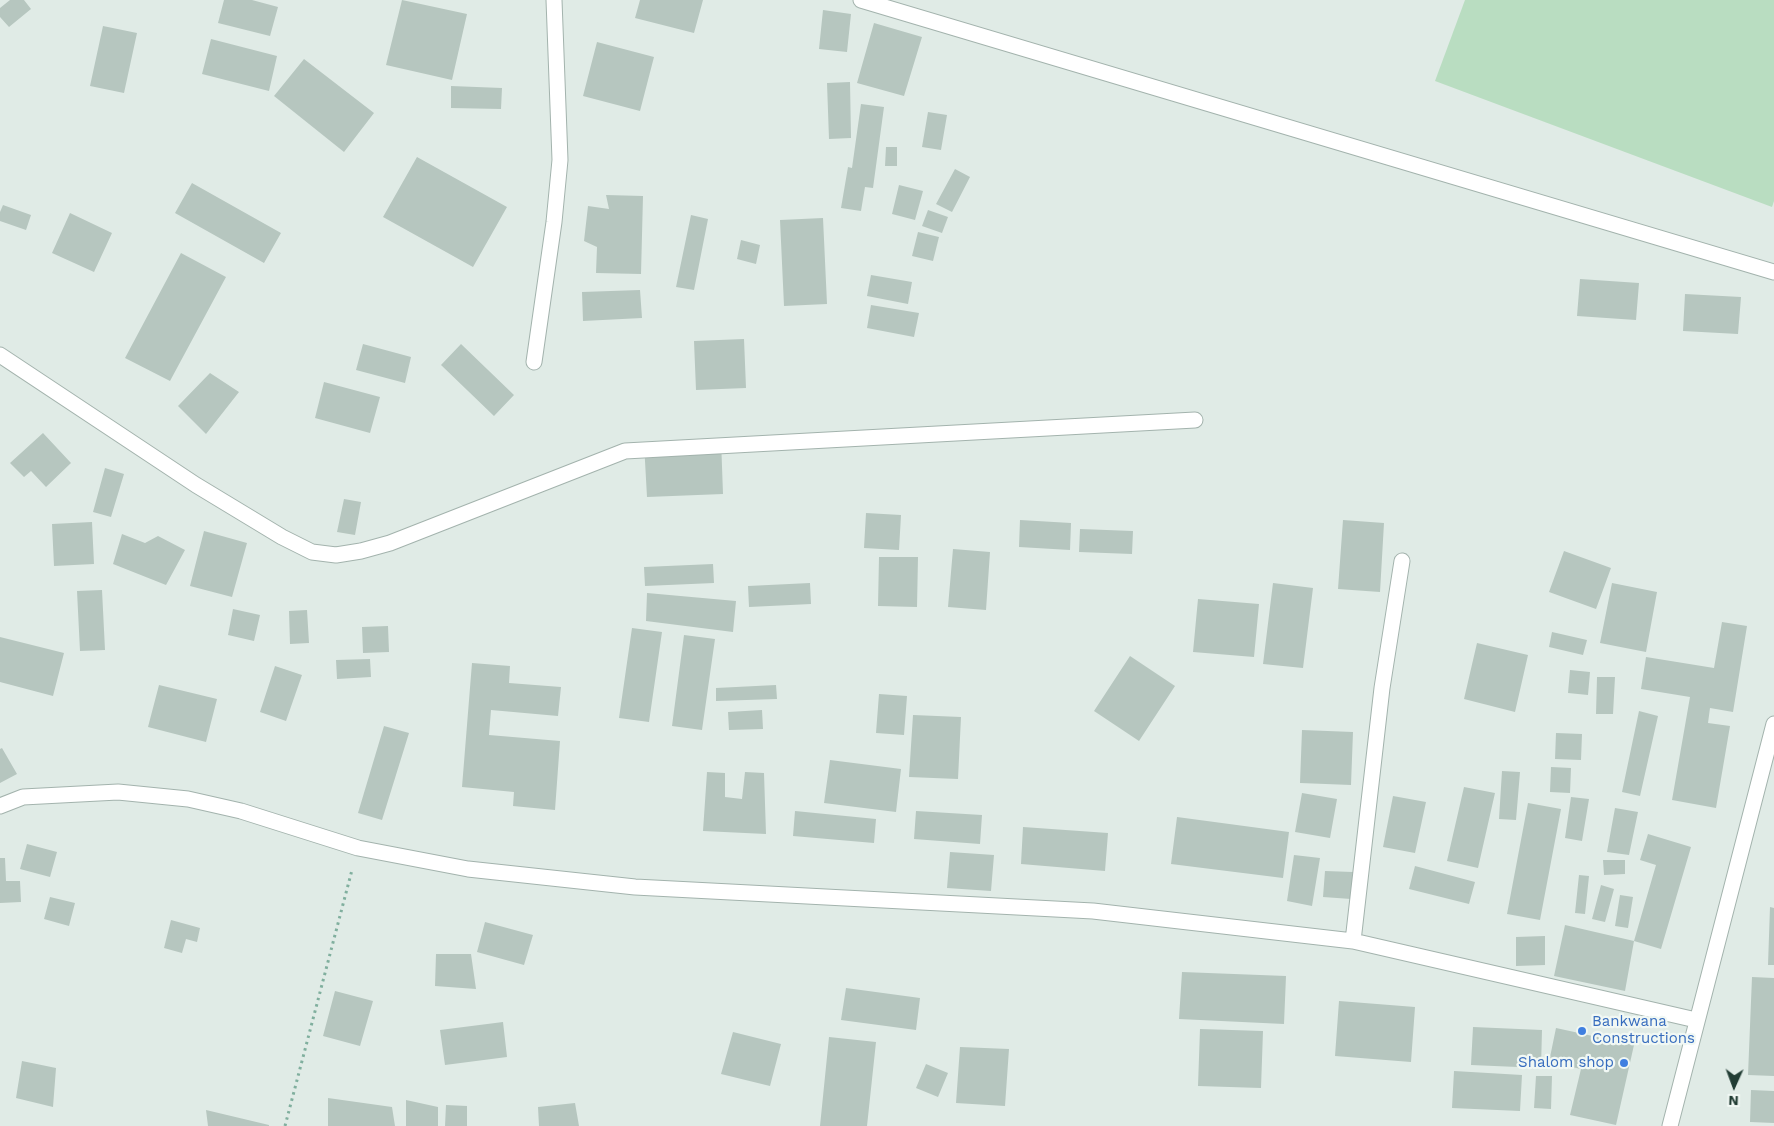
<!DOCTYPE html>
<style>
body{margin:0}
#map{position:relative;width:1774px;height:1126px;overflow:hidden;background:#e0ebe6;font-family:"Work Sans",sans-serif}
canvas{display:block}
.north{position:absolute;left:1709px;top:1061px;width:50px;height:50px;-webkit-text-stroke:4px #f1f8f4;paint-order:stroke;rotate:182deg;font-size:14px;font-weight:700;line-height:20px;text-align:center;color:#213c33}
.north::after{content:'';display:block;margin:auto;width:18px;height:22px;background:#213c33;clip-path:polygon(50% 0,100% 100%,50% 72%,0 100%)}
</style>
<div id="map">
<canvas width="1774" height="1126"></canvas>
<div class="north">N</div>
</div>
<script>
const c = document.querySelector('canvas').getContext('2d');
c.lineJoin = 'round';
function fillPath(path, color) { c.fillStyle = color; c.fill(path, 'evenodd'); }
const toPath = rows => new Path2D(rows.map(r => 'M' + r).join(''));
function trace(path, color, width, dash) { c.strokeStyle = color; c.lineWidth = width; c.lineCap = dash ? 'butt' : 'round'; c.setLineDash(dash || []); c.stroke(path); }
function drawText(font, color, halo, rows, align = 'center') {
  c.font = font + ' "Work Sans",sans-serif'; c.lineWidth = 4.5; c.setLineDash([]); c.textBaseline = 'middle'; c.strokeStyle = halo; c.fillStyle = color; for (const [text, x, y, turn = 0] of rows) {
    c.save(); c.translate(x, y); c.rotate((+turn || 0) * Math.PI / 180); c.textAlign = isNaN(turn) ? turn : align; if (halo) c.strokeText(text, 0, 0); c.fillText(text, 0, 0); c.restore();
  }
}
fillPath(toPath([
 [1465,0,1774,0,1774,201,1772,207,1435,81]
]), '#b9ddc1');
fillPath(toPath([
 [10,0,24,0,31,9,9,27,0,17,0,8],
 [224,0,252,0,278,7,270,36,218,23],
 [402,0,467,14,452,80,386,65],
 [640,0,703,0,694,33,635,18],
 [823,10,851,14,847,52,819,49],
 [874,23,922,37,904,96,857,83],
 [103,26,137,33,124,93,90,86],
 [211,39,277,56,269,91,202,74],
 [597,42,654,57,640,111,583,96],
 [304,59,374,113,344,152,274,96],
 [850,82,851,138,829,139,827,83],
 [451,86,502,88,501,109,451,108],
 [861,104,884,107,873,188,865,187,861,211,841,208,848,167,852,168],
 [928,112,947,115,941,150,922,147],
 [886,147,897,147,897,166,885,166],
 [417,157,507,207,473,267,383,217],
 [955,169,970,177,952,212,936,204],
 [192,183,281,233,264,263,175,213],
 [899,185,923,191,915,220,892,214],
 [606,195,643,196,641,274,596,273,597,247,584,241,588,206,609,209],
 [3,205,31,215,26,230,0,221,0,212],
 [928,210,948,217,942,233,922,226],
 [70,213,112,233,94,272,52,253],
 [691,215,708,219,694,290,676,287],
 [823,218,827,304,784,306,780,220],
 [918,232,939,237,933,261,912,256],
 [741,240,760,245,756,264,737,259],
 [181,253,226,277,170,381,125,358],
 [871,275,912,282,908,304,867,296],
 [1580,279,1639,283,1636,320,1577,316],
 [640,290,642,318,583,321,582,292],
 [1685,294,1741,297,1738,334,1683,331],
 [871,305,919,313,914,337,867,328],
 [744,339,746,388,696,390,694,341],
 [363,344,411,357,405,383,356,370],
 [461,344,514,395,494,416,441,365],
 [210,373,239,392,206,434,178,406],
 [324,382,380,397,370,433,315,418],
 [43,433,71,463,46,487,31,471,24,477,10,463],
 [721,439,723,494,647,497,644,443],
 [105,468,124,474,111,517,93,512],
 [344,499,361,502,355,535,337,532],
 [866,513,901,515,899,550,864,548],
 [1020,520,1071,523,1070,550,1019,547],
 [1343,520,1384,523,1380,592,1338,589],
 [92,522,94,564,54,566,52,524],
 [1080,529,1133,531,1132,554,1079,552],
 [204,531,247,543,232,597,190,586],
 [122,534,145,543,158,536,185,550,166,585,113,564],
 [953,549,990,552,986,610,948,607],
 [1564,551,1611,568,1596,609,1549,592],
 [879,557,918,557,917,607,878,606],
 [713,564,714,583,645,586,644,567],
 [810,583,811,604,749,607,748,586],
 [1273,583,1313,588,1303,668,1263,664],
 [1612,583,1657,592,1646,652,1600,643],
 [102,590,105,650,80,651,77,591],
 [647,593,736,601,733,632,646,621],
 [1198,599,1259,604,1254,657,1193,652],
 [233,609,260,615,254,641,228,635],
 [307,610,309,643,290,644,289,611],
 [1722,622,1747,626,1733,712,1710,708,1708,723,1730,726,1716,808,1672,800,1690,697,1641,689,1646,657,1714,668],
 [388,626,389,652,363,653,362,627],
 [632,628,662,632,649,722,619,718],
 [1552,632,1587,640,1583,655,1549,647],
 [684,635,715,639,702,730,672,726],
 [0,637,64,653,53,696,0,682],
 [1477,643,1528,655,1515,712,1464,699],
 [1130,656,1175,686,1139,741,1094,711],
 [370,659,371,677,337,679,336,660],
 [472,663,510,666,509,683,561,687,558,716,491,710,489,735,560,741,555,810,513,806,514,792,462,787],
 [275,666,302,675,286,721,260,712],
 [1570,670,1590,672,1588,695,1568,693],
 [1597,677,1615,677,1613,714,1596,714],
 [159,685,217,699,206,742,148,727],
 [776,685,777,699,716,701,716,688],
 [879,694,907,696,904,735,876,733],
 [762,710,763,729,729,730,728,712],
 [1639,711,1658,716,1640,796,1622,792],
 [913,715,961,717,958,779,909,777],
 [384,726,409,733,382,820,358,813],
 [1302,730,1353,732,1351,785,1300,783],
 [1556,733,1582,734,1581,760,1555,759],
 [2,748,17,774,0,783,0,749],
 [830,760,901,769,896,812,824,803],
 [1551,767,1571,768,1570,793,1550,792],
 [1502,771,1520,772,1516,820,1499,819],
 [707,772,725,773,725,797,742,799,745,772,764,773,766,834,703,831],
 [1464,787,1495,793,1478,868,1447,861],
 [1302,793,1337,799,1330,838,1295,832],
 [1393,796,1426,802,1415,853,1383,847],
 [1571,797,1589,799,1582,841,1565,838],
 [1528,803,1561,809,1540,920,1507,914],
 [1615,808,1638,812,1629,855,1607,852],
 [795,811,876,819,874,843,793,836],
 [916,811,982,815,980,844,914,839],
 [1177,817,1289,832,1283,878,1171,864],
 [1023,827,1108,833,1105,871,1021,864],
 [1648,834,1691,847,1661,949,1634,941,1656,865,1640,860],
 [27,844,57,852,50,877,20,869],
 [950,852,994,855,991,891,947,888],
 [1294,855,1320,858,1312,906,1287,901],
 [0,858,5,858,6,881,20,881,21,902,0,903],
 [1603,860,1625,860,1625,874,1604,875],
 [1415,866,1475,882,1469,904,1409,889],
 [1325,871,1353,872,1351,899,1323,897],
 [1579,875,1589,876,1585,914,1575,913],
 [1601,885,1614,889,1605,922,1592,919],
 [1620,895,1633,897,1628,928,1615,926],
 [50,897,75,903,69,926,44,919],
 [1770,907,1774,908,1774,965,1768,965],
 [171,920,200,928,197,942,186,939,182,953,164,948],
 [485,922,533,935,524,965,477,952],
 [1565,925,1634,941,1625,991,1554,976],
 [1545,936,1545,965,1516,966,1516,937],
 [436,954,471,954,476,989,435,986],
 [1182,972,1286,976,1284,1024,1179,1019],
 [1752,977,1774,978,1774,1076,1748,1075],
 [846,988,920,998,916,1030,841,1020],
 [335,991,373,1001,360,1046,323,1036],
 [1339,1001,1415,1007,1411,1062,1335,1056],
 [503,1022,507,1057,445,1065,440,1030],
 [1473,1027,1542,1030,1541,1068,1471,1065],
 [1556,1028,1634,1045,1616,1125,1570,1115,1581,1069,1549,1062],
 [1200,1029,1263,1031,1261,1088,1198,1086],
 [733,1032,781,1044,770,1086,721,1074],
 [829,1037,876,1042,867,1126,820,1126],
 [960,1047,1009,1049,1005,1106,956,1103],
 [22,1061,56,1068,53,1107,16,1098],
 [926,1064,948,1073,938,1097,916,1088],
 [1454,1071,1522,1075,1520,1111,1452,1108],
 [1536,1076,1552,1076,1551,1109,1534,1108],
 [1751,1090,1774,1091,1774,1123,1750,1122],
 [328,1098,392,1107,395,1126,328,1126],
 [406,1100,438,1107,438,1126,406,1126],
 [575,1103,579,1126,539,1126,538,1107],
 [446,1105,467,1106,467,1126,445,1126],
 [206,1110,269,1125,269,1126,208,1126]
]), '#b6c6bf');
const minor = toPath([
 [861,0,1774,272],
 [0,355,196,485,282,537,312,552,336,555,361,551,390,543,625,451,1195,420],
 [534,362,554,222,560,160,554,0],
 [0,806,23,797,118,792,188,799,241,811,358,848,468,869,635,887,1093,911,1353,941,1696,1020],
 [1353,941,1382,688,1402,561],
 [1670,1126,1774,724]
]);
trace(minor, '#a3b3ad', 17);
trace(toPath([
 [285,1126,352,870]
]), '#80af9e', 3, [2.5, 4]);
trace(minor, '#fff', 15);
for (const [x, y, r, color] of [
 [1582,1031,5,"#3f7fe0"],
 [1624,1063,5,"#3f7fe0"]
]) { const dot = new Path2D(); dot.arc(x, y, r, 0, 2 * Math.PI); c.fillStyle = color; c.fill(dot); trace(dot, '#f1f8f4', 2); }
drawText('15px', '#366cbe', '#f1f8f4', [
 ["Bankwana",1592,1022],
 ["Constructions",1592,1039],
 ["Shalom shop",1614,1063,"right"]
], 'left');
</script>
